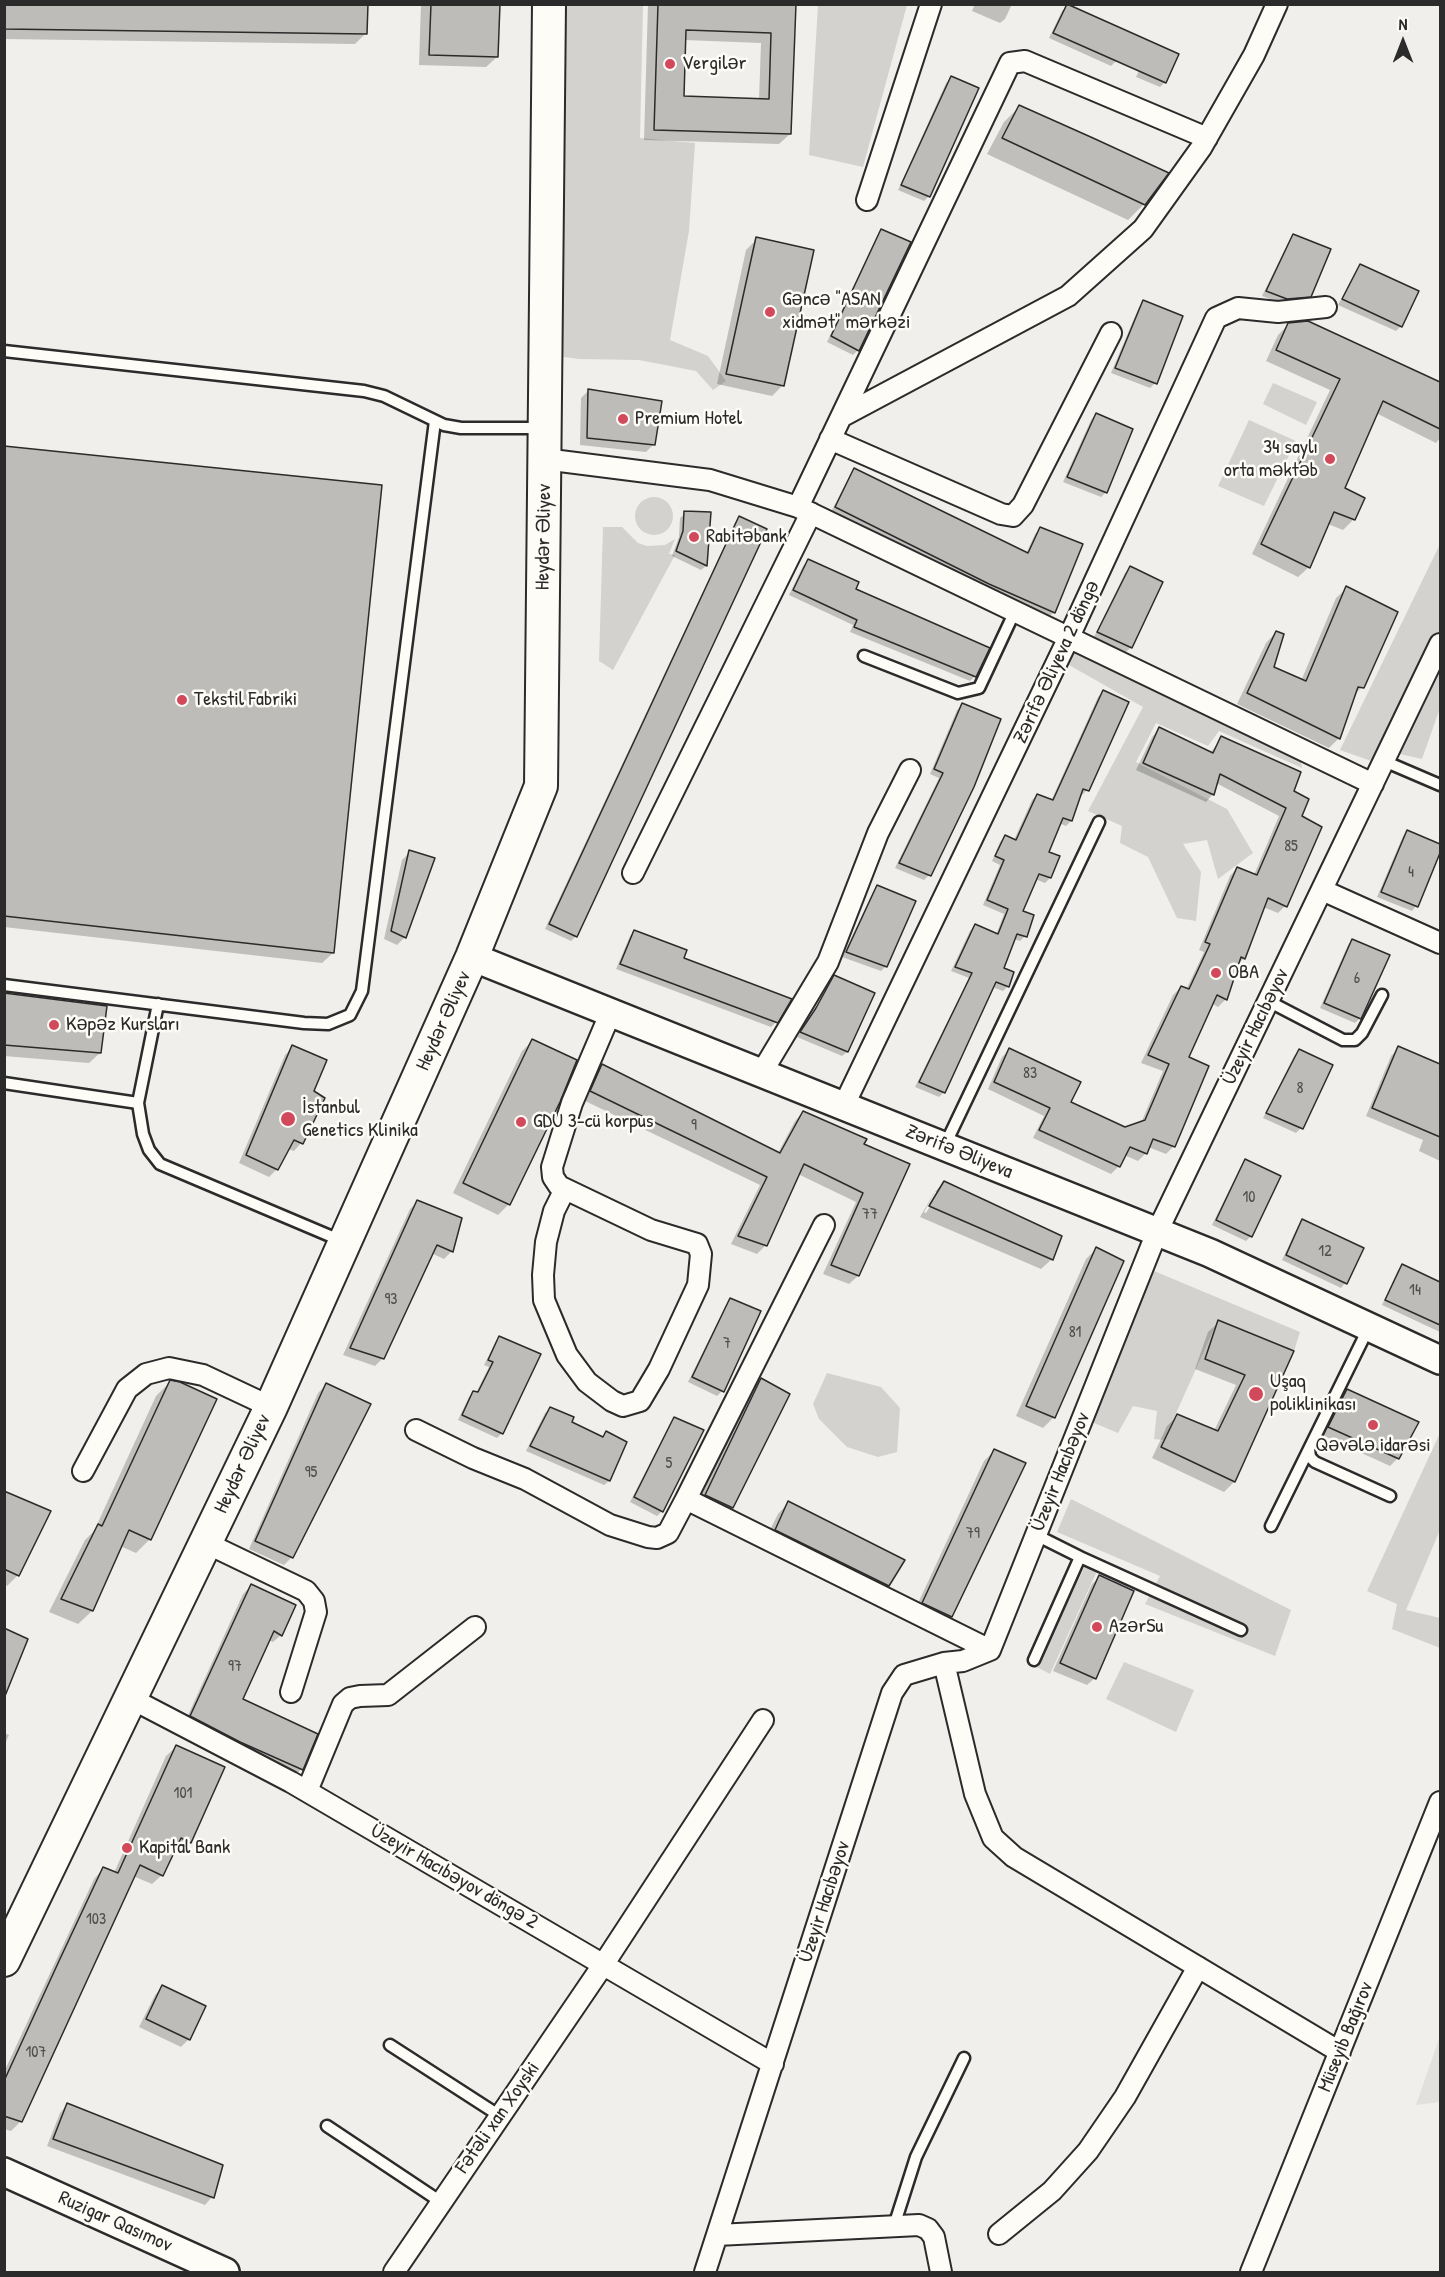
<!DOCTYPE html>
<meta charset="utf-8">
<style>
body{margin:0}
#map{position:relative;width:1445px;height:2277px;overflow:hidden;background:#f0efeb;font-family:"Patrick Hand",sans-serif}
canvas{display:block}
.frame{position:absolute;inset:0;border:6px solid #2b2b2b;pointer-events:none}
.north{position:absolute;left:1373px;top:12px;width:60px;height:60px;-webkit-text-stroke:4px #fdfcf7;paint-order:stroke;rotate:0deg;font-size:16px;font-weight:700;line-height:24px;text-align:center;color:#2b2b2b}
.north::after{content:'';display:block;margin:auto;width:21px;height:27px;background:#2b2b2b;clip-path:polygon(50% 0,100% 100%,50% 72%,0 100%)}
</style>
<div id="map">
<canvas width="1445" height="2277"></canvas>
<div class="frame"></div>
<div class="north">N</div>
</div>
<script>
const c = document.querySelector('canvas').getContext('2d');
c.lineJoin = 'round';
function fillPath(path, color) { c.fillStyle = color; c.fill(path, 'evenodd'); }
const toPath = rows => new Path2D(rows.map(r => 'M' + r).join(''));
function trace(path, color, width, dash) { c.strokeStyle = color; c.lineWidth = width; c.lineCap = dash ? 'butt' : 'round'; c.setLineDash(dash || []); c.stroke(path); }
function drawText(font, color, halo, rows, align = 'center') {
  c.font = font + ' "Patrick Hand",sans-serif'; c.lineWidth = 5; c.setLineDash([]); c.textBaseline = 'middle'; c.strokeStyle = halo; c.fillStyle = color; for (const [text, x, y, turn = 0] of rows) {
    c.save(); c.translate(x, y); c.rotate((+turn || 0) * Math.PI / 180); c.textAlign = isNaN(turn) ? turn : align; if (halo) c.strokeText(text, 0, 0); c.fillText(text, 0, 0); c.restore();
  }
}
fillPath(toPath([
 [1440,2036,1440,2102,1416,2105]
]), '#e1e0dc');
fillPath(toPath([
 [562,5,643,5,640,138,695,143,689,231,670,340,708,356,726,381,713,390,696,371,639,360,579,359,556,356],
 [818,5,907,5,863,167,809,155],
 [1273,383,1317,402,1306,425,1263,404],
 [1249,420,1296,441,1264,506,1218,486],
 '635 516a19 19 0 1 1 38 0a19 19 0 1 1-38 0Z',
 [603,527,622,527,638,543,647,546,665,545,675,539,669,554,675,555,613,670,599,661],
 [1440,544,1440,630,1377,763,1340,750],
 [1074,648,1300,756,1302,768,1219,731,1208,746,1156,723,1136,762,1227,809,1253,853,1218,879,1207,840,1183,844,1201,872,1196,921,1177,918,1148,857,1120,843,1122,826,1088,811,1143,707,1069,665],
 [1440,659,1440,708,1422,759,1395,753],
 [1154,1271,1300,1332,1294,1351,1218,1320,1164,1440,1154,1439,1157,1411,1133,1406,1118,1433,1087,1420],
 [827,1373,881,1387,900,1408,897,1452,878,1457,847,1447,819,1419,813,1404],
 [1440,1433,1440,1530,1406,1610,1440,1618,1440,1648,1392,1629,1397,1604,1367,1591],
 [1071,1499,1291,1610,1275,1656,1145,1604,1160,1576,1057,1532],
 [1085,1566,1097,1571,1050,1674,1037,1667],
 [1124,1662,1194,1690,1176,1732,1106,1699]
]), '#d3d2cf');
fillPath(toPath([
 [4,4,366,33,355,44,4,39],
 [421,4,498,4,497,57,486,67,419,65],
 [648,4,794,4,790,134,779,144,644,140],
 [684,40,761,43,759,100,682,97],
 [975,4,1012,4,1005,19,1000,23,972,11],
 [1067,6,1116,61,1111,66,1049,38,1062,11],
 [1149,49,1165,82,1160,87,1136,77],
 [951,78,929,196,924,201,898,190,946,83],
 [1020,106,1144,204,1128,220,987,154,1004,122],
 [881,231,858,350,853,355,827,342,877,236],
 [1294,236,1309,296,1304,301,1282,303,1262,296,1289,241],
 [757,239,783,385,772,396,717,384,746,250],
 [1360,266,1401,326,1396,331,1338,305,1356,271],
 [1144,302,1155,383,1150,388,1111,373,1139,307],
 [1307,322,1440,384,1440,438,1436,443,1376,413,1343,489,1354,519,1343,530,1328,524,1309,567,1298,577,1252,554,1330,390,1266,361,1278,335,1289,324],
 [588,391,654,444,646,452,580,445,581,398],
 [1096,415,1106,492,1101,497,1063,482,1091,420],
 [4,447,333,953,322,963,4,927],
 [854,470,1026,554,1035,534,1040,529,1054,612,1049,617,983,588,831,512,850,475],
 [685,513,709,513,706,566,701,570,672,556,679,537,680,518],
 [740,518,576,936,571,941,545,929,735,523],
 [808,561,854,590,975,676,970,681,850,632,853,625,789,595,803,566],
 [1130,568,1131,647,1126,652,1094,637,1125,573],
 [1347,588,1362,687,1353,696,1339,738,1329,748,1237,704,1266,643,1276,632,1273,668,1301,681,1336,598],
 [1103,692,1087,790,1082,795,1080,794,1071,821,1066,826,1059,823,1047,853,1050,878,1045,883,1035,879,1021,912,1025,936,1020,941,1014,939,1003,969,1008,986,1003,991,992,987,944,1092,939,1097,915,1087,969,978,951,971,970,931,975,926,996,935,1004,914,983,905,1000,865,992,861,1000,842,1005,837,1014,840,1032,800,1037,795,1051,801,1098,697],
 [962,705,972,786,929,875,924,880,895,868,939,778,930,774,957,710],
 [1159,729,1210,753,1222,738,1293,792,1300,816,1285,906,1278,913,1263,907,1244,958,1237,965,1226,999,1218,1007,1211,1003,1187,1057,1174,1146,1166,1154,1148,1147,1146,1153,1138,1161,1124,1155,1119,1166,1111,1174,1033,1138,1044,1116,988,1089,1002,1057,1009,1050,1069,1103,1125,1128,1141,1123,1163,1071,1141,1063,1173,995,1181,987,1186,990,1204,952,1199,950,1230,876,1237,868,1254,875,1279,816,1216,783,1213,794,1206,802,1136,770,1152,737],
 [1408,831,1440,845,1416,906,1412,911,1377,897,1403,836],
 [410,852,405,937,397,945,384,939,402,860],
 [878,887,886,966,881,971,842,957,873,892],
 [635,931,682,959,776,1022,771,1027,616,969,630,936],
 [1353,940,1360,1018,1355,1023,1320,1008,1348,945],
 [835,977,847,1052,842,1056,797,1037],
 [4,995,100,1053,89,1063,4,1056],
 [533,1040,558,1101,509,1204,498,1215,453,1193,522,1051],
 [293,1047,312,1091,323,1099,301,1143,294,1151,288,1149,277,1169,269,1177,239,1163,285,1055],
 [1399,1048,1428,1073,1440,1078,1440,1161,1419,1151,1423,1140,1366,1116,1391,1056],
 [1299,1051,1301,1128,1296,1133,1263,1118,1294,1056],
 [602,1065,778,1153,795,1121,803,1112,862,1144,908,1165,858,1276,849,1284,823,1274,856,1202,798,1174,765,1246,757,1254,731,1244,760,1185,583,1100,594,1074],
 [1246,1161,1251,1236,1246,1241,1212,1225,1241,1166],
 [944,1182,1052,1259,1041,1269,920,1217,934,1193],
 [935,1192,939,1192,926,1213,924,1212],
 [417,1202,452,1251,444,1259,431,1253,383,1358,375,1366,343,1355,410,1209],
 [1303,1221,1345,1283,1341,1288,1282,1260,1298,1226],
 [1096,1249,1054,1417,1043,1428,1016,1416,1086,1259],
 [1403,1266,1440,1283,1440,1332,1382,1305,1398,1270],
 [731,1300,722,1391,717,1396,688,1382,726,1305],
 [1219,1322,1292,1352,1234,1482,1224,1492,1152,1458,1167,1426,1177,1416,1214,1431,1236,1385,1195,1369,1208,1332],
 [500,1338,502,1433,497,1438,458,1420,469,1397,474,1392,476,1393,489,1367,484,1365,495,1343],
 [761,1379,788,1394,731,1507,721,1518,695,1506,750,1390],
 [170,1382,150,1539,136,1553,120,1546,92,1611,78,1624,49,1612,85,1540,94,1531,156,1396],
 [326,1385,292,1557,284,1565,249,1549,318,1393],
 [1347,1391,1398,1458,1390,1466,1322,1435,1339,1399],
 [550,1409,570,1423,602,1438,606,1433,609,1481,604,1485,526,1451,545,1413],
 [675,1419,662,1511,657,1516,630,1502,670,1424],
 [995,1450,951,1616,940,1627,913,1614,984,1461],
 [4,1492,18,1575,7,1586,4,1584],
 [788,1503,902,1561,888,1586,877,1596,765,1540,778,1514],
 [1100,1577,1095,1678,1087,1685,1053,1671,1092,1584],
 [251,1586,281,1635,273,1642,268,1640,241,1700,316,1734,301,1769,294,1777,184,1724,243,1594],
 [4,1733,9,1735,4,1746],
 [176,1747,190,1842,180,1852,174,1849,162,1875,152,1884,133,1876,20,2122,11,2131,4,2129,4,2072,94,1879,103,1869,114,1873,166,1756],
 [162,1987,189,2039,181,2047,139,2027,155,1995],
 [67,2105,212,2197,205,2205,47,2146,60,2113]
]), '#0003');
const building = toPath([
 [4,4,368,4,367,34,4,29,4,4],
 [431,4,500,4,498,57,429,55,431,4],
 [658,4,796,4,791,134,654,130,658,4],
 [686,30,771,33,769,99,684,96,686,30],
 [1067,4,1179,54,1166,83,1053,33,1067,4],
 [951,76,979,88,930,197,901,185,951,76],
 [1019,105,1093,138,1169,173,1145,205,1002,138,1019,105],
 [881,229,911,242,859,351,831,336,881,229],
 [1293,234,1331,249,1311,297,1287,299,1266,291,1293,234],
 [756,237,814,250,784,386,726,374,756,237],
 [1360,264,1419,291,1402,327,1342,299,1360,264],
 [1143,300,1183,316,1157,384,1115,368,1143,300],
 [1308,321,1440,382,1440,429,1383,401,1345,488,1365,498,1355,520,1334,512,1310,568,1261,544,1340,379,1276,350,1288,323,1308,321],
 [588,389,662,401,655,445,587,438,588,389],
 [1096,413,1133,429,1107,493,1067,477,1096,413],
 [4,446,382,485,334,953,4,916,4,446],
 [854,468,1028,553,1040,527,1083,544,1055,613,989,584,835,507,854,468],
 [684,511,711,512,707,566,676,551,683,531,684,511],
 [739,516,767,529,577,937,549,924,739,516],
 [808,559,859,582,856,589,990,648,976,677,854,627,857,620,793,590,808,559],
 [1130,566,1163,582,1132,648,1097,632,1130,566],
 [1346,586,1398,612,1364,688,1358,687,1340,739,1247,693,1276,631,1284,634,1274,667,1306,681,1346,586],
 [1103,690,1129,702,1089,791,1083,789,1072,821,1063,818,1049,852,1060,856,1051,878,1039,874,1023,911,1034,915,1027,937,1017,934,1004,968,1014,972,1009,987,996,982,945,1093,919,1082,972,973,955,967,975,924,998,934,1008,909,987,900,1004,860,995,856,1005,835,1016,840,1037,794,1053,800,1103,690],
 [962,703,1001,719,974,787,931,876,899,863,943,773,934,769,962,703],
 [1159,727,1213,753,1221,736,1301,772,1294,791,1309,799,1302,816,1322,827,1287,907,1268,898,1245,959,1241,957,1227,1000,1217,995,1189,1057,1209,1066,1175,1147,1153,1139,1147,1154,1130,1147,1120,1167,1039,1130,1050,1108,994,1082,1009,1048,1081,1082,1071,1102,1125,1127,1145,1120,1169,1064,1148,1055,1181,986,1189,989,1210,944,1205,942,1237,867,1257,875,1286,808,1220,774,1214,795,1143,763,1159,727],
 [1407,830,1440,844,1440,853,1418,907,1381,892,1407,830],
 [409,850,435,858,406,938,391,931,409,850],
 [877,885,916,901,887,967,846,952,877,885],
 [634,930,687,950,684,958,792,999,778,1023,620,964,634,930],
 [1352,939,1390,955,1361,1019,1324,1003,1352,939],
 [834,975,875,993,848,1052,800,1032,816,1008,834,975],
 [4,993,107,1006,101,1053,4,1045,4,993],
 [532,1039,577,1060,560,1102,510,1205,463,1183,532,1039],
 [292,1045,327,1060,314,1091,325,1098,303,1144,294,1140,278,1170,246,1155,292,1045],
 [1398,1046,1440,1064,1440,1137,1372,1108,1398,1046],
 [1299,1049,1333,1065,1303,1129,1266,1113,1299,1049],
 [602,1064,780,1153,803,1111,867,1139,864,1144,910,1164,859,1276,831,1265,863,1193,804,1164,767,1246,738,1236,767,1177,590,1091,602,1064],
 [1245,1159,1281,1176,1252,1237,1216,1220,1245,1159],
 [944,1181,1062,1236,1053,1260,929,1206,944,1181],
 [417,1200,462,1218,453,1252,437,1245,384,1359,350,1348,417,1200],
 [1302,1219,1364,1248,1347,1284,1286,1255,1302,1219],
 [1096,1247,1124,1261,1055,1418,1026,1406,1096,1247],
 [1402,1264,1440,1282,1440,1325,1385,1300,1402,1264],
 [730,1298,761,1311,724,1392,692,1377,730,1298],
 [1218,1320,1294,1351,1235,1482,1161,1447,1177,1414,1218,1431,1245,1375,1205,1359,1218,1320],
 [499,1336,541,1354,503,1434,462,1415,473,1391,478,1392,493,1362,488,1360,499,1336],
 [761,1378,790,1394,733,1508,705,1495,761,1378],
 [170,1380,180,1382,217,1399,151,1540,129,1530,93,1611,61,1599,98,1524,102,1526,170,1380],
 [326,1383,371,1404,293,1558,255,1541,326,1383],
 [1347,1389,1419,1422,1399,1459,1328,1427,1347,1389],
 [550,1407,574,1417,572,1422,603,1437,606,1431,627,1442,610,1481,530,1446,550,1407],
 [674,1417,704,1430,663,1512,634,1497,674,1417],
 [994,1449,1026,1463,952,1617,922,1603,994,1449],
 [4,1491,51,1511,19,1576,4,1569,4,1491],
 [788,1501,905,1560,889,1586,775,1530,788,1501],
 [1099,1575,1134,1591,1096,1679,1060,1663,1099,1575],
 [251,1584,296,1605,282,1636,274,1631,243,1699,318,1734,303,1770,240,1742,190,1716,251,1584],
 [4,1628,28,1639,5,1696,4,1696,4,1628],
 [176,1745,225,1767,191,1843,181,1838,163,1876,140,1865,22,2122,4,2116,4,2081,59,1961,103,1867,118,1873,176,1745],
 [162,1985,206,2006,190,2040,146,2019,162,1985],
 [67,2103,223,2165,214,2198,53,2139,67,2103]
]);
fillPath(building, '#bdbcb8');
trace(building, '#2b2b2b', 1.5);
const lane = toPath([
 [4,351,364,391,384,396,444,425,461,428,543,428],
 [864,656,958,693,979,688,1015,611],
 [1384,761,1440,785],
 [4,985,304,1023,328,1024,350,1015,362,991,435,421],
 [1268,1001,1343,1040,1355,1040,1362,1033,1382,995],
 [4,1083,138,1103,158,1004],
 [138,1103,143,1134,149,1150,160,1164,342,1241],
 [945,1145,1099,822],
 [1369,1327,1309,1449,1310,1457,1315,1462,1390,1496],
 [1271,1526,1309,1449],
 [1080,1557,1241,1630],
 [1034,1660,1080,1557,1036,1535],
 [390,2045,500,2116],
 [327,2126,441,2202],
 [894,2226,916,2157,964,2058]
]);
const street = toPath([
 [867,200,931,4],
 [841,417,1068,296,1143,229,1201,148,1254,55,1277,4],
 [830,439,1001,514,1013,516,1023,505,1111,333],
 [544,459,710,480,798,507,1373,784],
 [798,507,1010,63,1025,61,1207,138],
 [633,873,811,513],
 [1322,890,1440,943],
 [762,1072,828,962,878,833,910,770],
 [844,1105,1069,637,1216,318,1238,308,1278,312,1326,307],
 [565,1189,554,1211,546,1242,543,1275,544,1300,567,1355,587,1382,612,1401,623,1406,640,1401,659,1369,698,1285,701,1254,697,1244,651,1230,559,1186,553,1177,552,1167,572,1103,610,1014],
 [824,1225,686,1499,990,1650],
 [416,1430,473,1458,525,1479,610,1525,648,1537,657,1538,668,1533,686,1499],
 [83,1471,127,1389,146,1374,169,1368,203,1375,271,1407],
 [206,1543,306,1591,314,1601,316,1612,291,1692],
 [944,1663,975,1794,993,1838,1014,1857,1340,2052],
 [132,1699,291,1782,773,2064],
 [307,1791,343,1704,350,1698,360,1696,388,1695,475,1627],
 [999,2234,1052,2191,1088,2151,1125,2097,1198,1967],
 [717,2235,919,2225,928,2229,934,2237,941,2272],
 [394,2272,603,1965,763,1720],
 [705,2272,892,1693,904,1675,944,1663,963,1661,990,1650,1157,1232,1440,644],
 [1251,2272,1440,1802]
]);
const secondary = toPath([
 [472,957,1210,1253,1440,1360],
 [4,2172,225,2272]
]);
const primary = toPath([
 [4,1960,271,1407,472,957,541,786,549,4]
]);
trace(lane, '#2b2b2b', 15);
trace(street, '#2b2b2b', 24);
trace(secondary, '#2b2b2b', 32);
trace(primary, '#2b2b2b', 36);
trace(lane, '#fdfcf7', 10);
trace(street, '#fdfcf7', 20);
trace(secondary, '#fdfcf7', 27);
trace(primary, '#fdfcf7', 32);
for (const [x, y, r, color] of [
 [670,64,6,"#d1495b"],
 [770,312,6,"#d1495b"],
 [623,419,6,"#d1495b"],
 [1330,459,6,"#d1495b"],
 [694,537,6,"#d1495b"],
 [182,700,6,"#d1495b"],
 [1216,973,6,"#d1495b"],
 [54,1025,6,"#d1495b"],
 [288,1119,8,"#d1495b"],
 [521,1122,6,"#d1495b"],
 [1256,1394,8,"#d1495b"],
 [1373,1425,6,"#d1495b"],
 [1097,1627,6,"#d1495b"],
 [127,1848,6,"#d1495b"]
]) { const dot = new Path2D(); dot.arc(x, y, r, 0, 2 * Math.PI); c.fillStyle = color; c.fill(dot); trace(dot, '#fdfcf7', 2); }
drawText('16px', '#504f4e', null, [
 ["85",1291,847],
 ["4",1411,873],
 ["6",1357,979],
 ["83",1030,1074],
 ["8",1300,1089],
 ["9",694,1126],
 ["10",1249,1198],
 ["77",870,1215],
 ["12",1325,1252],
 ["14",1415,1291],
 ["93",391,1300],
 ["81",1075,1333],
 ["7",727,1344],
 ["5",669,1464],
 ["95",311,1473],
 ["79",973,1534],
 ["97",235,1667],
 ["101",183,1794],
 ["103",96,1920],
 ["107",36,2053]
]);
drawText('20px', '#2b2b2b', '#fdfcf7', [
 ["Vergilər",682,64],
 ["Gəncə \"ASAN",782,300],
 ["xidmət\" mərkəzi",782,323],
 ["Premium Hotel",635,419],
 ["34 saylı",1318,448,"right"],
 ["orta məktəb",1318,471,"right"],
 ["Rabitəbank",706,537],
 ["Tekstil Fabriki",194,700],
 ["OBA",1228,973],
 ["Kəpəz Kursları",66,1025],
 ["İstanbul",302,1108],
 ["Genetics Klinika",302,1131],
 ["GDU 3-cü korpus",533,1122],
 ["Uşaq",1270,1382],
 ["poliklinikası",1270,1405],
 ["Qəvələ idarəsi",1373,1446,"center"],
 ["AzərSu",1109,1627],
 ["Kapital Bank",139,1848]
], 'left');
drawText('20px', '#2b2b2b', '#fdfcf7', [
 ["Heydər Əliyev",544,537,-89],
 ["Zərifə Əliyeva 2 döngə",1057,662,-65],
 ["Heydər Əliyev",444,1021,-66],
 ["Üzeyir Hacıbəyov",1256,1027,-64],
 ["Zərifə Əliyeva",959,1152,22],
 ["Heydər Əliyev",243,1464,-65],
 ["Üzeyir Hacıbəyov",1061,1472,-68],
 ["Üzeyir Hacıbəyov döngə 2",454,1877,30],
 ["Üzeyir Hacıbəyov",825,1902,-72],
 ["Müseyib Bağırov",1346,2037,-68],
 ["Fətəli xan Xoyski",498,2118,-55],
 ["Ruzigar Qasımov",115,2222,24]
]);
</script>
